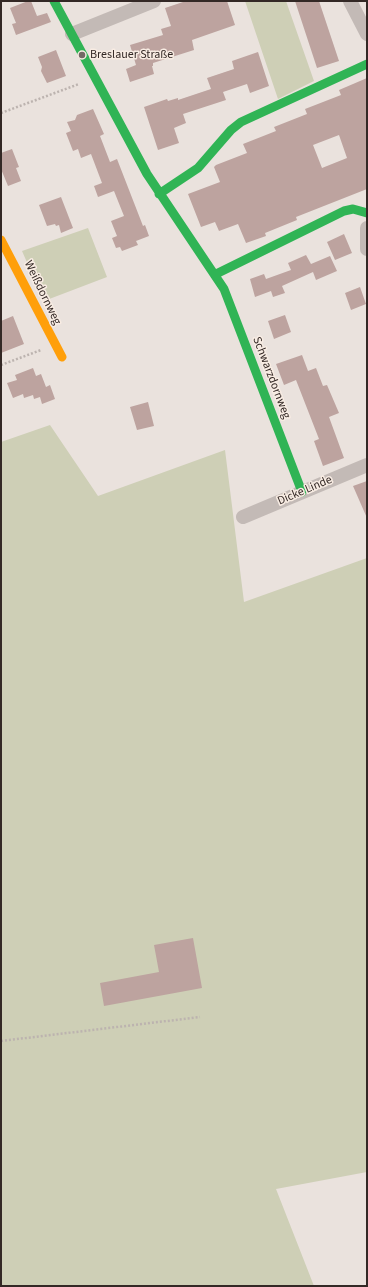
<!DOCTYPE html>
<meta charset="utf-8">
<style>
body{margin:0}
#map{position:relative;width:368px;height:1287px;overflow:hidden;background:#eae2dd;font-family:"Source Sans 3",sans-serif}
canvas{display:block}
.frame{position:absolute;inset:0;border:2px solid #332825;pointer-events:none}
</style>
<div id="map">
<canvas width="368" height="1287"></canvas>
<div class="frame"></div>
</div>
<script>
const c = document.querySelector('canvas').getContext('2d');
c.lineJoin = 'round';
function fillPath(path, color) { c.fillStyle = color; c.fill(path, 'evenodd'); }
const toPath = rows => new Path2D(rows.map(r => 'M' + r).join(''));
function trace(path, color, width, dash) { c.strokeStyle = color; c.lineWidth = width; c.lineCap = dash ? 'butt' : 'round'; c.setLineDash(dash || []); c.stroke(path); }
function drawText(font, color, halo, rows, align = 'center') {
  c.font = font + ' "Source Sans 3",sans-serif'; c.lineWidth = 3; c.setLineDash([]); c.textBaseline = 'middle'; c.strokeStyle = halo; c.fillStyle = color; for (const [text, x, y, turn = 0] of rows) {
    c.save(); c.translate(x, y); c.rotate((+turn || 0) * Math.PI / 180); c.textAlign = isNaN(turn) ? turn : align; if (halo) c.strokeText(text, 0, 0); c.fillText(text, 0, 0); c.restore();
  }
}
fillPath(toPath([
 [245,1,286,1,314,81,278,99],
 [88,228,107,277,44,301,22,251],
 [50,425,98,496,225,450,244,602,367,558,367,1172,276,1189,314,1286,1,1286,1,442]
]), '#cecfb6');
fillPath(toPath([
 [28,1,31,1,37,16,47,13,51,22,16,35,12,24,16,23,10,8],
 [186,1,227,1,235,25,192,40,194,50,153,63,153,66,152,66,154,74,130,82,126,69,136,65,130,45,163,35,161,29,171,26,165,8],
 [295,1,319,1,339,61,317,68],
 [56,50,66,76,47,83,41,71,42,67,38,57],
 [258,52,269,86,250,93,247,84,223,92,226,100,183,114,186,123,174,128,179,143,158,150,144,107,167,99,168,101,178,98,178,100,211,89,207,78,234,69,232,61],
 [367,78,367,189,296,217,297,220,265,233,266,236,246,243,238,224,219,231,215,222,201,227,188,194,220,182,214,167,216,165,247,153,243,144,276,131,274,127,307,114,305,109,341,95,339,90],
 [339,135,347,158,322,168,313,145],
 [93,109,104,134,100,136,110,162,117,159,143,226,145,225,149,236,136,241,138,245,122,251,120,247,116,248,112,238,117,236,111,221,124,216,114,191,98,197,94,186,102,183,91,154,81,158,78,149,73,151,66,133,71,131,67,122,75,120,77,115],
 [12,149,19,167,16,168,21,181,8,186,1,169,1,153],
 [61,197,73,228,61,233,59,225,56,226,55,224,47,226,39,205],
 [344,234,352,253,335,260,327,242],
 [306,255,311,264,330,256,337,271,316,280,313,272,282,286,285,293,273,297,271,291,255,297,250,279,264,274,266,279,291,270,288,263],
 [360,287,366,304,351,310,345,293],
 [285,315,291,332,274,339,268,321],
 [13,316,24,344,1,353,1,321],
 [302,355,308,371,316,368,323,386,327,385,339,413,329,417,344,458,323,466,314,441,319,439,296,380,284,385,276,364],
 [33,368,36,376,41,374,46,387,50,385,55,399,42,404,40,397,34,399,33,395,24,398,23,394,13,398,7,383,17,380,15,375],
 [148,402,154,426,137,430,130,407],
 [367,481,367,518,353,486],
 [193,938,202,988,104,1006,100,983,159,972,154,945]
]), '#bda39f');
trace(toPath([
 [1,113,79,84],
 [1,365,41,350],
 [1,1041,200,1017]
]), '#bcb3af', 2.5, [2, 2]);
trace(toPath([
 [350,1,367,34],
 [72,34,154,1],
 [367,228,367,249],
 [243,517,367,465]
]), '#c3bab6', 14);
trace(toPath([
 [54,1,147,174,224,289,302,492],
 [159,194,198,168,231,130,241,122,367,64],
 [216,274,344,211,353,209,367,213]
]), '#30b455', 9);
trace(toPath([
 [1,240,62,357]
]), '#ff9f0a', 9);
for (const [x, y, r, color] of [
 [82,55,4,"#736965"]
]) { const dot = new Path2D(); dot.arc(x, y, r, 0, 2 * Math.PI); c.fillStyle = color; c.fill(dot); trace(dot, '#f8ece3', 1.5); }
drawText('12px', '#332825', '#f8ece3', [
 ["Breslauer Straße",90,55]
], 'left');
drawText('12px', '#332825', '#f8ece3', [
 ["Weißdornweg",42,293,64],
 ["Schwarzdornweg",271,378,69],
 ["Dicke Linde",305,491,-23]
]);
</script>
